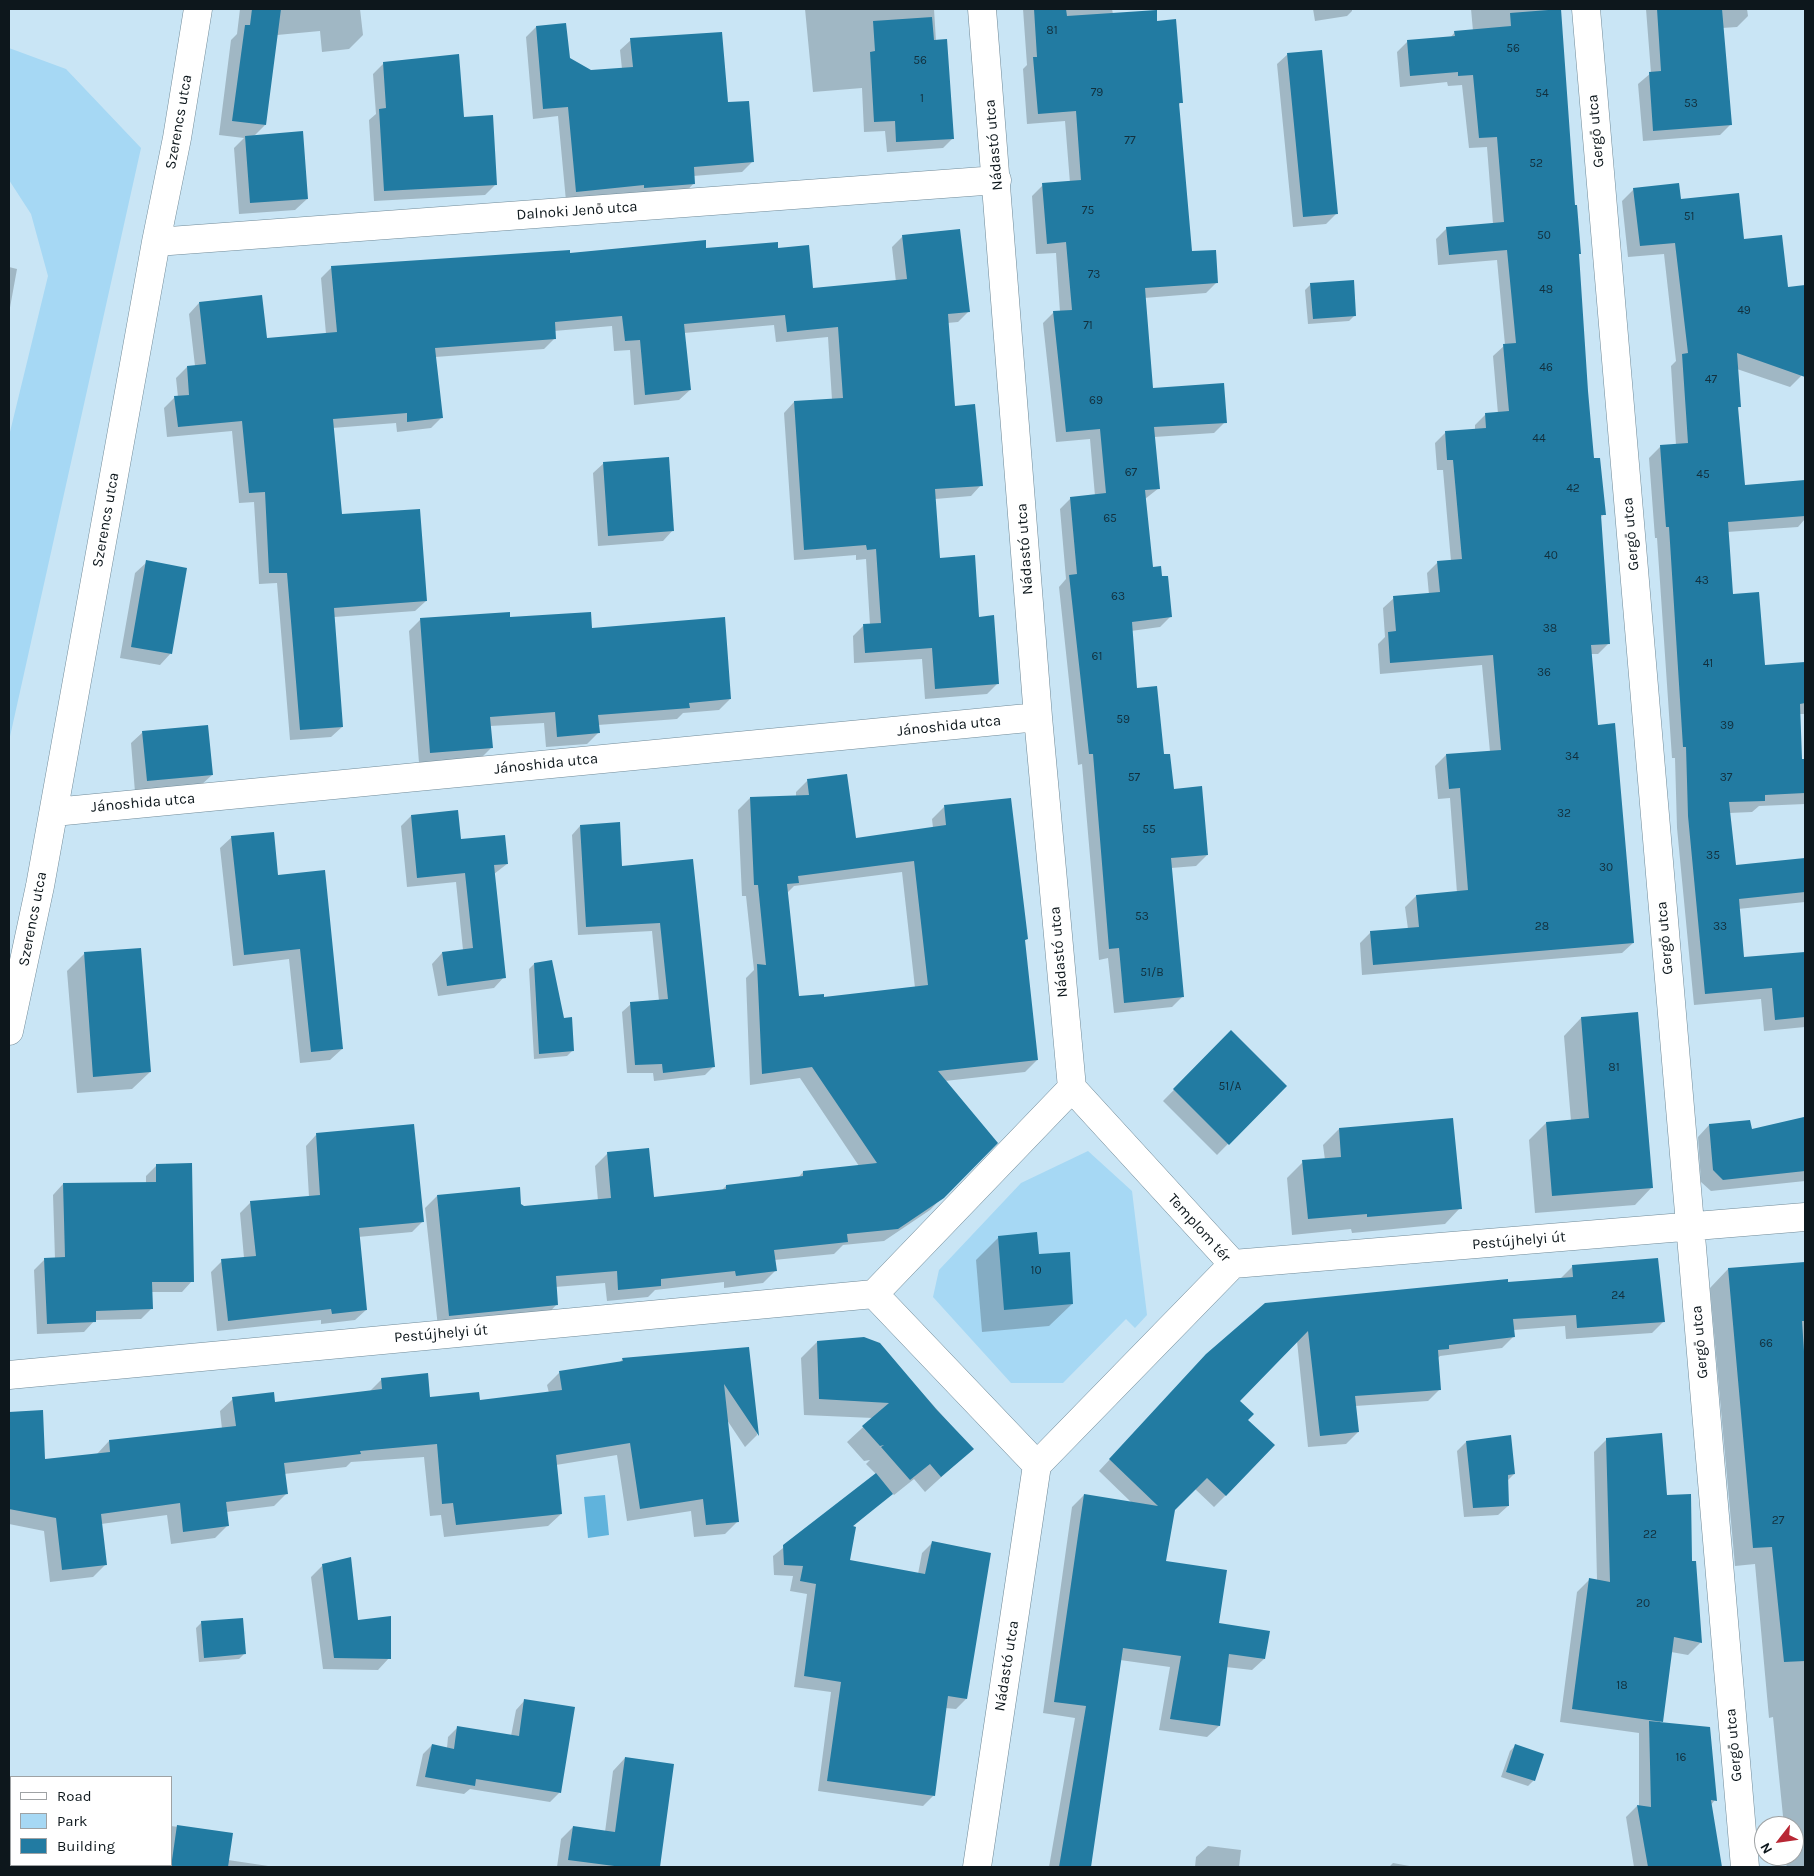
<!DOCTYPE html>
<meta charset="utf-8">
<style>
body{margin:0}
#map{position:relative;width:1814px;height:1876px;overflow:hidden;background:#c9e5f5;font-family:Karla,sans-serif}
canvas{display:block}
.frame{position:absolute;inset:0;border:10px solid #0d171c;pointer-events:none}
.legend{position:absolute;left:10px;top:1776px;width:162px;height:90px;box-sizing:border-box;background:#fff;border:1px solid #9ea2a4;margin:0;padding:6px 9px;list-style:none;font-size:15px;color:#0d171c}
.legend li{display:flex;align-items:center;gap:10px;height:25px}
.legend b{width:25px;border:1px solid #9ea2a4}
.north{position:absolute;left:1754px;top:1816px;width:50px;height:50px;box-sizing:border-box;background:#fff;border:1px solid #9ea2a4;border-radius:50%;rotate:240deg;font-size:14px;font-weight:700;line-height:20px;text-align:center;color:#0d171c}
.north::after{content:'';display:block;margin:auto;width:18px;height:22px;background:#b82734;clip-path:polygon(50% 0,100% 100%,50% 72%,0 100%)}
</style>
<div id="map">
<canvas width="1814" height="1876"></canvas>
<div class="frame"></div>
<ul class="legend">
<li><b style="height:6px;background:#fff"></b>Road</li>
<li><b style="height:14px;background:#a6d8f4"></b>Park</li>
<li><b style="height:14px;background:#227ba2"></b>Building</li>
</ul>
<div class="north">N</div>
</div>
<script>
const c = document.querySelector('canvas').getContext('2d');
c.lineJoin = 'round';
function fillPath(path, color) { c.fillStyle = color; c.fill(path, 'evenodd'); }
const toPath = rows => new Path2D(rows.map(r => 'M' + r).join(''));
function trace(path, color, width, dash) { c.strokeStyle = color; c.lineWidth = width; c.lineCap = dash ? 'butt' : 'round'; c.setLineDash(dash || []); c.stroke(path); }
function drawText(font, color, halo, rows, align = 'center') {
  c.font = font + ' Karla,sans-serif'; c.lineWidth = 4.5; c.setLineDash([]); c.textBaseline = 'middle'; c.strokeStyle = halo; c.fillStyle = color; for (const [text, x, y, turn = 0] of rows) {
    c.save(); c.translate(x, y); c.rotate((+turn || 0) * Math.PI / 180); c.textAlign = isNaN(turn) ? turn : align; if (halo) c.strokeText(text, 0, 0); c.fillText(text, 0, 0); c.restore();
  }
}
fillPath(toPath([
 [9,48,66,69,141,148,9,741,9,436,48,276,31,214,9,180],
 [1088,1151,1132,1191,1147,1315,1135,1328,1126,1319,1063,1383,1011,1383,933,1297,939,1270,1021,1183]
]), '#a6d8f4');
fillPath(toPath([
 [605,1495,609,1535,588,1538,584,1497]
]), '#60b3dc');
fillPath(toPath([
 [240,9,360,9,363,35,349,49,322,52,320,31,277,35,265,125,254,136,307,199,295,210,239,214,234,148,244,138,219,135,231,40,237,34],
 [805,9,934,9,936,41,953,138,943,148,887,152,885,131,864,132,862,88,813,92],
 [1023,9,1112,9,1113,14,1156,22,1181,102,1178,106,1191,253,1217,282,1206,293,1144,298,1152,389,1225,422,1214,433,1154,437,1159,488,1145,499,1152,568,1171,616,1160,627,1131,631,1136,689,1163,756,1173,790,1207,855,1196,866,1171,868,1183,996,1172,1007,1114,1013,1108,958,1099,960,1082,764,1078,765,1059,587,1066,579,1060,509,1071,498,1095,496,1090,439,1056,442,1043,323,1054,312,1060,312,1056,253,1036,254,1032,196,1043,185,1070,183,1065,121,1027,124,1023,69,1027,65],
 [1313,9,1352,9,1352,11,1347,16,1315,21],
 [1471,9,1560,9,1574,207,1580,253,1577,256,1592,460,1604,514,1600,518,1609,643,1598,654,1590,654,1597,726,1633,943,1622,953,1362,975,1360,943,1371,932,1408,929,1405,907,1416,896,1457,893,1450,798,1438,799,1435,766,1446,755,1490,752,1482,665,1380,674,1378,644,1385,637,1383,608,1394,598,1429,595,1427,573,1438,562,1451,561,1443,470,1437,470,1435,443,1446,432,1475,430,1475,425,1485,415,1498,414,1493,356,1505,345,1497,260,1438,265,1436,239,1447,228,1493,224,1487,147,1469,148,1462,85,1448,86,1447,82,1400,87,1397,52,1408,41,1450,38,1455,32,1473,31],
 [1646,9,1747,9,1748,16,1737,27,1722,28,1731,124,1720,135,1643,141,1638,84,1651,73],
 [565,24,568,59,590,72,622,69,620,50,631,40,727,103,752,162,742,172,693,176,694,183,684,194,566,201,558,116,533,119,526,37,536,27],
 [1288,54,1336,214,1326,224,1293,227,1277,64],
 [384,63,463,118,495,185,485,195,374,201,369,120,376,114,373,74],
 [1634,189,1680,200,1743,240,1786,288,1805,286,1805,366,1802,375,1790,387,1737,369,1739,407,1737,409,1743,486,1805,482,1805,519,1798,527,1727,532,1731,596,1764,666,1805,664,1805,714,1800,714,1801,761,1805,761,1805,804,1759,806,1752,812,1729,813,1735,866,1805,859,1805,902,1738,909,1743,959,1805,953,1805,1027,1764,1031,1761,999,1694,1005,1677,828,1675,758,1672,758,1657,538,1655,538,1649,458,1660,447,1676,445,1671,366,1676,361,1664,254,1628,257,1622,201],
 [903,236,968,312,958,322,947,323,954,407,981,485,971,496,935,499,939,559,978,618,997,684,987,694,925,699,922,659,854,663,853,636,863,626,870,625,866,559,856,560,856,555,794,560,784,413,794,402,832,400,828,337,776,342,774,325,684,333,690,390,679,400,634,405,630,350,614,351,612,326,554,331,555,338,544,349,435,357,442,417,431,428,397,432,396,423,332,428,341,516,426,601,415,611,334,617,342,727,331,737,290,740,277,583,259,584,254,502,239,503,232,431,167,437,164,408,175,397,178,397,176,378,187,367,195,366,189,314,199,303,266,339,326,334,321,278,332,267,705,249,777,249,812,290,896,282,892,247],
 [9,267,17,269,9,313],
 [1311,284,1355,315,1349,321,1308,324,1305,290],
 [604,463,673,530,663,541,598,546,593,473],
 [147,562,171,653,160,665,120,658,135,573],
 [509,619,591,629,730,699,719,710,683,713,677,719,598,725,598,733,587,744,546,747,544,723,490,726,491,748,480,759,419,763,409,631,420,620],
 [143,732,212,775,200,786,135,792,131,743],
 [808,780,855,840,933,828,932,819,944,807,1026,939,1024,942,1037,1060,1025,1072,945,1081,996,1142,930,1210,884,1241,843,1245,834,1254,774,1260,775,1271,763,1283,724,1288,724,1282,655,1290,648,1297,607,1301,605,1283,555,1287,557,1304,545,1317,438,1327,425,1208,437,1196,520,1204,524,1207,598,1201,595,1166,608,1153,653,1198,721,1191,726,1186,798,1178,803,1172,859,1166,800,1078,750,1085,746,978,754,970,746,896,742,896,738,810,750,798,796,797,796,792],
 [902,872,915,988,823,998,798,997,787,893,794,886],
 [411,816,507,864,494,874,504,977,494,988,438,996,432,964,442,953,463,950,456,882,407,887,401,826],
 [580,826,621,868,692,860,713,1067,705,1075,654,1081,653,1073,627,1073,622,1012,631,1004,659,1001,652,931,578,935,572,835],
 [232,837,277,876,342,1049,330,1060,300,1063,289,959,233,966,220,848],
 [84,954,150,1072,132,1089,77,1093,67,971],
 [534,964,563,1019,573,1050,567,1056,534,1059,529,969],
 [1637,1014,1652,1187,1635,1205,1535,1213,1529,1140,1546,1123,1571,1121,1564,1036,1581,1018],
 [1231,1032,1285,1086,1217,1155,1163,1101],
 [1805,1118,1805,1181,1711,1191,1701,1182,1698,1137,1709,1125,1751,1130],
 [1339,1129,1460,1208,1445,1224,1352,1233,1351,1229,1292,1235,1287,1178,1303,1162,1325,1160,1323,1145],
 [316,1135,423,1221,412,1232,358,1237,366,1310,355,1320,321,1324,321,1320,217,1331,211,1272,222,1261,244,1258,240,1213,251,1202,309,1197,306,1146],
 [157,1165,192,1281,182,1292,151,1292,152,1308,141,1319,95,1320,84,1332,37,1334,34,1270,45,1259,55,1259,53,1195,63,1184,146,1183,146,1176],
 [999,1237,1038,1255,1072,1304,1049,1326,982,1332,976,1260],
 [1805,1263,1805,1867,1785,1867,1787,1865,1787,1856,1794,1856,1794,1826,1784,1826,1773,1717,1769,1718,1755,1564,1735,1566,1710,1288,1728,1269],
 [1573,1266,1664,1321,1652,1333,1566,1339,1565,1326,1513,1330,1514,1336,1502,1348,1440,1356,1437,1359,1440,1389,1428,1401,1355,1406,1358,1432,1346,1444,1308,1447,1297,1341,1238,1401,1246,1420,1226,1495,1214,1507,1194,1488,1174,1509,1164,1562,1218,1624,1264,1659,1252,1670,1226,1667,1219,1726,1207,1737,1159,1730,1170,1667,1120,1660,1090,1867,1049,1867,1075,1718,1043,1713,1072,1507,1084,1495,1132,1503,1099,1471,1207,1355,1507,1283,1561,1278],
 [817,1342,879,1344,972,1449,925,1492,914,1479,894,1495,892,1493,852,1527,849,1561,918,1574,922,1553,932,1543,966,1699,956,1709,945,1708,934,1795,923,1806,818,1791,831,1692,794,1687,807,1594,790,1591,793,1576,774,1575,773,1556,876,1474,866,1464,870,1460,864,1461,847,1442,873,1418,804,1415,801,1358],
 [748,1348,757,1435,745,1447,727,1420,738,1521,725,1534,694,1537,691,1511,627,1521,617,1455,556,1465,561,1514,548,1526,444,1537,441,1515,430,1516,424,1457,351,1462,346,1467,284,1474,287,1493,274,1506,226,1512,227,1526,215,1538,171,1544,167,1515,101,1524,106,1564,93,1577,50,1582,44,1531,9,1524,9,1413,42,1411,44,1461,97,1454,109,1441,222,1429,220,1411,233,1399,274,1403,369,1392,382,1379,429,1398,479,1401,549,1393,547,1385,560,1372,619,1363,623,1359],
 [1607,1439,1666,1496,1691,1563,1701,1642,1688,1655,1671,1652,1660,1723,1715,1800,1710,1806,1721,1867,1634,1867,1626,1817,1637,1806,1639,1806,1639,1733,1560,1722,1577,1592,1590,1579,1597,1580,1594,1452],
 [1466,1442,1514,1474,1507,1481,1508,1506,1498,1515,1464,1517,1457,1451],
 [323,1565,357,1621,389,1658,378,1670,323,1669,311,1577],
 [202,1622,244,1654,239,1659,199,1662,196,1628],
 [525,1700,560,1792,550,1802,470,1789,464,1794,416,1786,423,1754,432,1745,447,1748,448,1737,458,1727,511,1736,516,1710],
 [1515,1746,1534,1780,1528,1786,1501,1777,1510,1751],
 [625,1758,672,1765,659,1867,557,1867,561,1839,573,1827,605,1832,613,1771],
 [9,1788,11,1789,11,1865,171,1865,171,1826,232,1834,228,1860,275,1867,9,1867],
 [1208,1846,1241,1850,1239,1867,1195,1867,1196,1857],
 [1393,1863,1415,1867,1389,1867]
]), '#0003');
fillPath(toPath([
 [252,9,281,9,266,125,232,121,245,25,250,25],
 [1034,9,1066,9,1067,16,1157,10,1157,21,1176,19,1183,103,1179,103,1192,251,1216,250,1218,283,1145,288,1153,388,1224,383,1227,423,1154,427,1160,489,1145,490,1153,567,1161,566,1162,576,1168,576,1172,617,1132,622,1137,688,1157,686,1164,754,1170,754,1174,789,1202,786,1208,855,1171,858,1184,997,1124,1003,1119,948,1109,949,1093,754,1089,754,1069,575,1077,574,1070,497,1106,493,1100,429,1066,432,1053,311,1072,310,1066,242,1047,244,1042,183,1081,180,1076,111,1038,114,1033,57,1037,57],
 [1561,9,1575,205,1577,205,1581,254,1579,254,1588,391,1594,458,1600,458,1606,515,1601,515,1610,644,1591,645,1598,725,1615,723,1634,943,1373,965,1370,931,1419,927,1416,895,1468,890,1460,788,1449,789,1446,754,1501,750,1493,655,1390,663,1388,632,1396,631,1393,596,1440,592,1437,561,1462,559,1453,460,1447,460,1445,431,1486,428,1485,413,1509,411,1503,344,1516,343,1507,250,1449,255,1446,227,1504,222,1497,137,1479,138,1473,75,1458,76,1458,72,1410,76,1407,40,1455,36,1454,31,1511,26,1510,13],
 [1657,9,1722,9,1732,125,1653,131,1649,72,1661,71],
 [932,17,934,40,947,39,954,139,896,142,895,121,874,122,870,52,875,51,873,21],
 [566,23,570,58,591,70,633,67,630,38,722,32,728,102,749,101,754,162,694,167,695,184,644,188,644,185,576,192,568,107,543,109,536,26],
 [1322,50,1338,214,1303,217,1287,53],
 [459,54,464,117,493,115,497,185,384,191,379,109,386,108,383,62],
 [303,131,308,199,250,203,245,136],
 [1679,183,1681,199,1739,193,1744,239,1782,235,1788,287,1805,285,1805,377,1737,353,1741,407,1738,407,1745,485,1805,480,1805,516,1728,522,1733,594,1759,592,1765,665,1805,662,1805,703,1800,704,1802,759,1805,759,1805,793,1765,795,1765,801,1729,802,1736,865,1805,858,1805,892,1739,899,1744,957,1805,952,1805,1017,1775,1020,1772,988,1705,994,1688,816,1686,747,1683,747,1669,527,1666,527,1660,445,1688,443,1682,354,1688,353,1675,243,1640,246,1633,188],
 [960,229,970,312,948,314,955,406,975,404,983,486,935,489,940,558,975,555,979,617,994,615,999,684,935,689,932,648,865,653,863,624,881,623,876,549,867,550,866,545,804,550,794,401,843,398,838,327,787,332,785,315,684,324,691,390,645,395,640,340,625,341,622,316,555,322,556,339,435,348,443,418,407,422,407,413,333,419,342,514,420,509,427,601,334,608,343,727,300,730,287,573,269,573,265,492,249,493,242,421,178,427,174,396,189,395,187,366,206,364,199,302,262,295,267,338,337,332,331,266,570,250,570,253,706,240,706,248,778,242,778,248,809,245,813,288,907,279,902,235],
 [1354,280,1356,316,1313,319,1310,283],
 [669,457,674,531,608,536,603,462],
 [146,560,187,568,172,654,131,647],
 [510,612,510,617,591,612,592,628,725,617,731,699,689,703,690,708,598,715,600,733,557,737,555,712,490,717,493,748,430,753,420,618],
 [208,725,213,775,147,781,142,731],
 [847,774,856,838,946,825,944,805,1011,798,1028,939,1025,940,1038,1060,938,1071,998,1143,944,1198,898,1229,847,1234,848,1242,774,1250,777,1271,736,1276,735,1271,661,1279,661,1286,618,1290,617,1271,556,1276,558,1305,449,1316,437,1195,520,1187,521,1204,524,1206,611,1198,607,1152,649,1148,654,1197,726,1189,726,1185,803,1176,803,1171,877,1163,812,1067,762,1074,757,964,766,965,758,885,754,885,750,797,809,795,807,779],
 [914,861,928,985,824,997,824,994,799,996,787,884,799,883,798,876],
 [458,810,461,839,505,835,508,864,494,865,506,978,447,986,442,952,473,948,465,873,417,878,411,815],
 [620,822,622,866,693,859,715,1067,663,1073,662,1064,635,1065,630,1002,668,999,660,923,586,927,580,825],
 [274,832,278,875,325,870,343,1049,311,1052,300,949,244,955,231,836],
 [141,948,151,1072,93,1077,84,952],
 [552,960,564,1018,572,1017,574,1051,539,1054,534,963],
 [1638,1012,1653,1188,1552,1196,1546,1122,1589,1118,1581,1017],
 [1231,1030,1287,1086,1229,1145,1173,1089],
 [1804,1117,1805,1171,1723,1180,1713,1170,1709,1124,1750,1120,1752,1129],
 [1453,1118,1462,1209,1367,1217,1367,1214,1308,1219,1302,1160,1341,1157,1339,1128],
 [414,1124,424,1222,359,1228,367,1310,332,1314,331,1309,228,1321,221,1259,256,1256,250,1201,320,1195,316,1133],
 [192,1163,194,1282,152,1282,153,1309,96,1311,96,1322,47,1324,44,1258,65,1257,63,1183,156,1182,156,1164],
 [1037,1232,1039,1254,1070,1252,1073,1304,1004,1310,998,1236],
 [1658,1258,1665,1322,1577,1328,1576,1315,1513,1319,1515,1337,1449,1345,1449,1349,1438,1350,1441,1390,1355,1396,1359,1432,1320,1436,1308,1331,1240,1401,1254,1414,1248,1420,1275,1445,1226,1496,1207,1478,1175,1510,1166,1561,1227,1570,1219,1623,1270,1631,1265,1659,1229,1654,1220,1726,1170,1719,1181,1656,1123,1648,1091,1867,1059,1867,1086,1706,1054,1702,1084,1494,1158,1506,1109,1459,1206,1354,1265,1303,1508,1279,1508,1282,1573,1277,1572,1265],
 [1805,1262,1805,1321,1802,1321,1805,1366,1805,1661,1784,1662,1772,1547,1753,1548,1728,1268],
 [864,1337,880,1343,936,1409,974,1449,941,1477,930,1464,910,1480,881,1447,884,1445,880,1446,862,1426,889,1403,819,1399,817,1341],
 [749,1347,759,1436,724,1384,739,1522,706,1525,703,1499,640,1509,630,1443,556,1455,562,1514,456,1525,453,1503,442,1504,437,1444,360,1451,361,1454,284,1463,288,1494,226,1502,229,1526,183,1532,180,1503,101,1514,107,1565,62,1570,56,1518,9,1509,9,1412,43,1410,45,1459,110,1452,109,1440,236,1426,232,1397,274,1392,275,1402,382,1389,381,1378,428,1373,430,1397,479,1392,480,1400,562,1390,559,1371,623,1361,622,1358],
 [1662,1433,1667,1495,1691,1494,1692,1561,1696,1561,1702,1643,1674,1637,1663,1722,1572,1709,1589,1578,1610,1582,1606,1438],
 [1511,1435,1515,1474,1508,1475,1509,1506,1473,1508,1466,1441],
 [876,1473,893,1494,853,1526,856,1527,850,1560,925,1574,932,1541,991,1553,967,1699,948,1696,935,1796,827,1781,841,1682,804,1676,816,1584,800,1581,803,1566,784,1565,783,1545],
 [351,1557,358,1620,391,1616,391,1659,334,1658,322,1564],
 [243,1618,246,1654,204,1658,201,1621],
 [524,1699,575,1707,561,1793,476,1779,475,1786,425,1777,432,1744,454,1749,457,1726,519,1736],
 [1649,1721,1710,1727,1717,1801,1711,1800,1722,1867,1648,1867,1637,1805,1651,1807],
 [1515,1744,1544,1754,1535,1781,1506,1772],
 [625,1757,674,1764,660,1867,622,1867,568,1860,573,1826,615,1832],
 [177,1825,233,1833,228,1867,171,1867]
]), '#227ba2');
const minor = toPath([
 [982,9,1038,717,1072,1088],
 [1586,9,1745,1867],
 [156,242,997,180],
 [54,812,1038,717],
 [9,1031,40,886,156,242,177,138,198,9],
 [1072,1088,1233,1264],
 [1233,1264,1805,1217],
 [874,1294,1037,1465,1233,1264],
 [874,1294,1072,1088],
 [9,1375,874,1294],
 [977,1867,1037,1465]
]);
trace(minor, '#708a98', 29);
trace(minor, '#fff', 28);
drawText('12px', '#12303e', null, [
 ["81",1052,31],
 ["56",1513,49],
 ["56",920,61],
 ["79",1097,93],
 ["54",1542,94],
 ["1",922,99],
 ["53",1691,104],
 ["77",1130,141],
 ["52",1536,164],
 ["75",1088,211],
 ["51",1689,217],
 ["50",1544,236],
 ["73",1094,275],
 ["48",1546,290],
 ["49",1744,311],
 ["71",1088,326],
 ["46",1546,368],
 ["47",1711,380],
 ["69",1096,401],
 ["44",1539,439],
 ["67",1131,473],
 ["45",1703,475],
 ["42",1573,489],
 ["65",1110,519],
 ["40",1551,556],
 ["43",1702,581],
 ["63",1118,597],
 ["38",1550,629],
 ["61",1097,657],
 ["41",1708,664],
 ["36",1544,673],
 ["59",1123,720],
 ["39",1727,726],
 ["34",1572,757],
 ["57",1134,778],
 ["37",1726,778],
 ["32",1564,814],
 ["55",1149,830],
 ["35",1713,856],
 ["30",1606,868],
 ["53",1142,917],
 ["28",1542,927],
 ["33",1720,927],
 ["51/B",1152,973],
 ["81",1614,1068],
 ["51/A",1230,1087],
 ["10",1036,1271],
 ["24",1618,1296],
 ["66",1766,1344],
 ["27",1778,1521],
 ["22",1650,1535],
 ["20",1643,1604],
 ["18",1622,1686],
 ["16",1681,1758]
]);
drawText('15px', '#0d171c', '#fff', [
 ["Szerencs utca",179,122,-80],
 ["Gergő utca",1596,131,-95],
 ["Nádastó utca",994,145,-95],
 ["Dalnoki Jenő utca",577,211,-4],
 ["Szerencs utca",106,520,-80],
 ["Gergő utca",1631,534,-95],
 ["Nádastó utca",1025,549,-94],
 ["Jánoshida utca",949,726,-6],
 ["Jánoshida utca",546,764,-6],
 ["Jánoshida utca",143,803,-5],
 ["Szerencs utca",33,919,-79],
 ["Gergő utca",1665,938,-95],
 ["Nádastó utca",1059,952,-95],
 ["Templom tér",1199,1228,48],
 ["Pestújhelyi út",1519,1241,-5],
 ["Pestújhelyi út",441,1334,-5],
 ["Gergő utca",1700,1342,-95],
 ["Nádastó utca",1007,1666,-81],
 ["Gergő utca",1734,1745,-95]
]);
</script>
